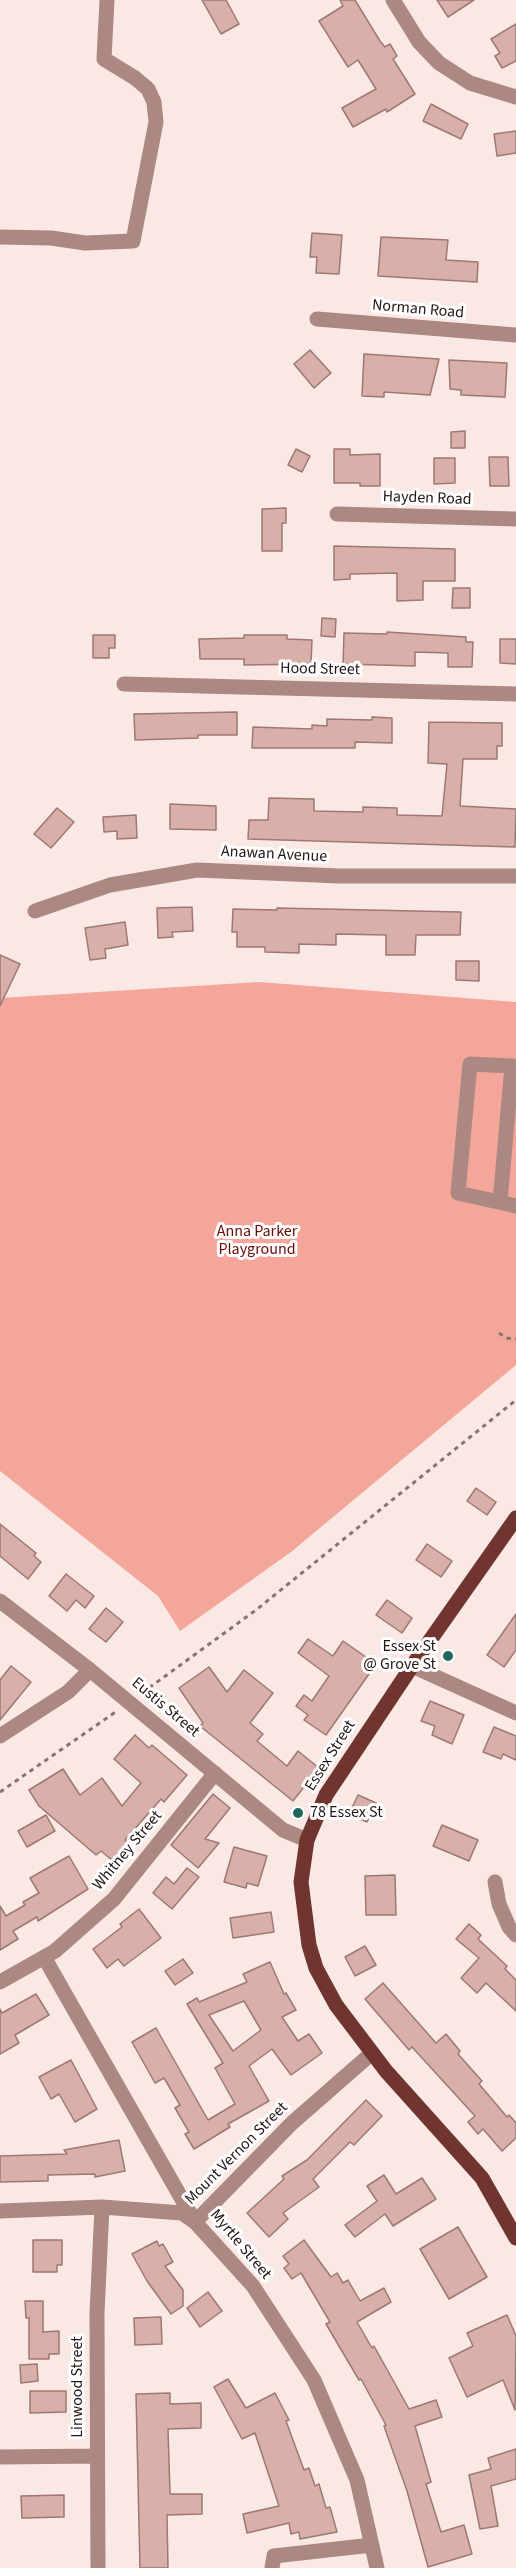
<!DOCTYPE html>
<style>
body{margin:0}
canvas{display:block;background:#fae8e5}
</style>
<canvas width="516" height="2568"></canvas>
<script>
const c = document.querySelector('canvas').getContext('2d');
c.lineJoin = 'round';
function fillPath(path, color) { c.fillStyle = color; c.fill(path, 'evenodd'); }
const toPath = rows => new Path2D(rows.map(r => 'M' + r).join(''));
function trace(path, color, width, dash) { c.strokeStyle = color; c.lineWidth = width; c.lineCap = dash ? 'butt' : 'round'; c.setLineDash(dash || []); c.stroke(path); }
function drawText(font, color, halo, rows, align = 'center') {
  c.font = font + ' "Source Sans 3",sans-serif'; c.lineWidth = 6; c.setLineDash([]); c.textBaseline = 'middle'; c.strokeStyle = halo; c.fillStyle = color; for (const [text, x, y, turn = 0] of rows) {
    c.save(); c.translate(x, y); c.rotate((+turn || 0) * Math.PI / 180); c.textAlign = isNaN(turn) ? turn : align; if (halo) c.strokeText(text, 0, 0); c.fillText(text, 0, 0); c.restore();
  }
}
fillPath(toPath([
 [259,982,516,1002,516,1365,291,1552,180,1631,158,1596,0,1471,0,998]
]), '#f4a69b');
const building = toPath([
 [202,0,226,0,239,24,221,34,202,0],
 [340,0,355,0,380,41,385,47,390,44,397,56,393,59,415,94,387,112,386,109,353,127,342,108,376,89,358,60,348,67,319,21,343,6,340,0],
 [437,0,474,0,448,17,437,0],
 [516,24,516,61,502,68,495,56,500,53,491,39,516,24],
 [431,104,468,124,461,139,423,121,431,104],
 [516,131,516,153,497,156,494,134,516,131],
 [312,233,342,235,339,274,316,273,317,257,310,257,312,233],
 [381,237,448,240,446,260,478,262,477,282,378,276,381,237],
 [310,350,331,373,314,388,294,364,310,350],
 [364,354,439,359,430,395,384,392,384,397,362,396,364,354],
 [449,360,507,363,505,397,461,395,461,390,450,389,449,360],
 [465,431,465,448,451,448,451,432,465,431],
 [296,449,310,456,302,472,288,465,296,449],
 [334,449,350,449,350,455,380,454,380,486,360,486,360,483,334,483,334,449],
 [489,457,508,457,509,486,490,486,489,457],
 [434,458,455,458,455,483,434,484,434,458],
 [286,508,286,523,282,523,282,551,262,551,262,509,286,508],
 [334,546,455,549,455,581,423,581,423,600,397,601,397,573,350,574,350,579,334,580,334,546],
 [453,588,470,588,470,608,452,608,453,588],
 [322,618,336,619,335,637,321,636,322,618],
 [387,632,466,637,466,642,473,642,472,667,448,667,448,653,415,652,415,666,343,664,344,633,387,634,387,632],
 [93,635,115,635,115,648,109,648,109,658,93,658,93,635],
 [244,635,287,635,287,639,312,640,311,664,244,665,244,659,200,659,199,639,244,638,244,635],
 [500,639,516,639,516,664,500,663,500,639],
 [237,712,237,735,198,735,198,738,135,740,134,714,237,712],
 [372,717,392,718,392,743,355,742,355,748,252,748,253,727,312,729,312,725,327,726,327,719,372,720,372,717],
 [429,722,502,723,502,746,497,746,497,759,463,759,460,806,516,809,515,847,248,839,249,820,268,820,269,798,314,799,314,811,363,812,363,807,397,808,397,815,442,816,447,764,428,763,429,722],
 [170,804,216,806,216,830,170,829,170,804],
 [57,808,74,822,51,848,34,834,57,808],
 [136,815,137,838,117,839,117,831,104,832,103,817,136,815],
 [192,907,193,931,172,932,173,937,158,938,157,908,192,907],
 [277,908,461,912,460,935,416,935,415,955,386,955,386,935,336,934,336,945,299,944,299,953,265,952,265,947,237,947,237,932,232,932,233,909,277,910,277,908],
 [125,922,128,945,105,949,106,958,90,960,85,928,125,922],
 [0,955,20,964,0,1006,0,955],
 [456,961,479,961,479,981,456,980,456,961],
 [476,1488,496,1502,487,1515,467,1501,476,1488],
 [0,1524,36,1553,34,1556,41,1562,28,1579,0,1556,0,1524],
 [427,1544,452,1561,441,1577,416,1560,427,1544],
 [66,1574,94,1596,85,1608,76,1600,67,1611,49,1596,66,1574],
 [387,1600,412,1618,402,1633,376,1615,387,1600],
 [106,1608,123,1622,106,1642,89,1629,106,1608],
 [516,1614,516,1650,504,1667,487,1655,516,1614],
 [308,1639,333,1656,343,1641,376,1664,326,1735,304,1720,308,1715,296,1706,304,1695,312,1701,329,1676,298,1653,308,1639],
 [11,1666,31,1682,0,1720,0,1680,11,1666],
 [209,1667,227,1692,244,1670,273,1693,250,1723,263,1734,257,1741,287,1766,298,1751,319,1768,293,1801,200,1726,203,1723,179,1688,209,1667],
 [430,1701,464,1715,452,1744,432,1735,435,1726,421,1721,430,1701],
 [494,1727,516,1736,516,1760,503,1754,501,1759,483,1752,494,1727],
 [135,1735,149,1748,152,1745,187,1775,164,1802,161,1799,125,1840,128,1843,113,1861,101,1851,96,1855,39,1806,29,1790,63,1769,80,1795,102,1778,122,1806,141,1783,114,1759,135,1735],
 [213,1794,230,1808,205,1839,219,1843,198,1868,171,1845,213,1794],
 [358,1795,376,1803,367,1822,349,1814,358,1795],
 [46,1815,55,1831,27,1847,18,1831,46,1815],
 [442,1825,478,1840,469,1861,433,1846,442,1825],
 [234,1847,267,1856,258,1886,247,1883,246,1888,224,1882,234,1847],
 [69,1856,88,1889,38,1921,37,1917,13,1931,18,1939,0,1950,0,1906,6,1916,25,1905,23,1902,39,1893,30,1878,69,1856],
 [187,1868,199,1877,172,1909,153,1893,166,1877,174,1884,187,1868],
 [395,1875,396,1915,366,1915,365,1876,395,1875],
 [139,1909,161,1938,124,1966,118,1959,107,1968,93,1949,122,1927,120,1924,139,1909],
 [271,1912,274,1932,233,1938,230,1918,271,1912],
 [469,1924,481,1935,478,1939,507,1966,505,1969,516,1980,516,2011,486,1983,477,1993,461,1978,479,1958,456,1939,469,1924],
 [365,1946,376,1965,355,1976,345,1957,365,1946],
 [183,1959,193,1973,175,1985,165,1971,183,1959],
 [270,1962,284,1994,286,1993,296,2010,282,2017,298,2041,309,2034,322,2053,291,2075,272,2049,249,2066,269,2101,228,2124,230,2127,194,2149,185,2134,189,2132,175,2108,180,2105,164,2078,155,2083,132,2042,156,2028,208,2120,235,2104,215,2068,223,2063,187,2004,197,1998,199,2002,247,1982,243,1974,270,1962],
 [244,2001,261,2030,233,2051,209,2015,244,2001],
 [383,1983,436,2043,446,2034,460,2051,458,2054,482,2081,479,2084,507,2117,509,2115,516,2123,516,2138,502,2151,483,2129,478,2134,468,2122,475,2116,412,2047,409,2050,365,1999,383,1983],
 [36,1994,49,2015,15,2035,19,2043,0,2054,0,2009,2,2013,36,1994],
 [71,2060,97,2109,75,2122,59,2094,51,2099,39,2077,71,2060],
 [366,2100,382,2116,354,2145,350,2142,313,2179,319,2187,283,2213,288,2219,269,2237,247,2213,284,2179,282,2176,307,2160,366,2100],
 [119,2140,125,2171,95,2177,95,2174,48,2175,48,2181,0,2182,0,2156,67,2154,64,2150,119,2140],
 [384,2175,396,2194,422,2178,436,2199,393,2226,385,2214,355,2237,345,2225,377,2201,367,2186,384,2175],
 [458,2227,487,2277,449,2299,420,2249,458,2227],
 [33,2240,62,2240,62,2265,57,2265,57,2272,33,2272,33,2240],
 [304,2240,331,2277,337,2273,343,2283,348,2280,360,2301,384,2288,391,2302,357,2322,372,2348,374,2346,409,2409,436,2400,442,2417,415,2426,431,2482,426,2484,441,2532,464,2525,472,2554,428,2567,407,2491,384,2426,386,2425,361,2379,359,2380,326,2324,330,2322,301,2273,292,2279,284,2268,289,2264,283,2256,304,2240],
 [157,2241,159,2246,163,2244,173,2262,165,2266,183,2290,183,2306,171,2314,147,2281,132,2254,157,2241],
 [208,2292,222,2311,200,2327,187,2308,208,2292],
 [25,2301,43,2301,43,2332,59,2331,59,2354,49,2354,49,2359,29,2359,29,2318,26,2318,25,2301],
 [507,2315,516,2336,515,2410,503,2380,467,2397,449,2358,473,2346,467,2333,507,2315],
 [161,2317,162,2344,135,2345,134,2318,161,2317],
 [37,2364,38,2381,21,2383,20,2365,37,2364],
 [228,2379,246,2408,275,2393,289,2420,286,2421,304,2470,309,2468,315,2486,319,2484,326,2508,330,2507,337,2532,300,2539,299,2532,291,2534,289,2523,247,2533,243,2514,279,2506,255,2433,242,2439,214,2387,228,2379],
 [30,2391,66,2391,66,2412,30,2413,30,2391],
 [170,2393,170,2404,201,2403,201,2428,168,2429,170,2494,202,2494,202,2514,167,2515,168,2568,140,2568,136,2394,170,2393],
 [516,2449,516,2479,491,2486,498,2526,480,2529,469,2475,491,2469,488,2458,516,2449],
 [64,2495,64,2517,22,2518,21,2496,64,2495]
]);
fillPath(building, '#d8afa9');
trace(building, '#9e7872', 1.5);
trace(toPath([
 [499,1333,506,1338,516,1339],
 [142,1693,256,1610,516,1400],
 [0,1792,117,1711]
]), '#857572', 3, [4.5, 4.5]);
trace(toPath([
 [393,0,419,42,439,63,470,83,516,97],
 [0,237,51,238,85,243,133,241,156,122,154,102,148,89,135,78,104,59,107,0],
 [317,319,516,335],
 [337,514,516,519],
 [124,684,516,694],
 [35,911,110,885,197,870,339,876,516,876],
 [500,1202,512,1066,470,1064,458,1193,516,1206],
 [0,1601,90,1670,283,1830,307,1840],
 [412,1666,516,1713],
 [0,1736,68,1692,90,1670],
 [495,1882,499,1904,509,1927,516,1935],
 [44,1957,195,2222,253,2286,314,2380,357,2480,377,2568],
 [0,1982,55,1951,114,1899,215,1773],
 [0,2211,102,2207,182,2213,195,2222,292,2123,372,2053],
 [0,2457,96,2456],
 [98,2568,97,2313,102,2207],
 [272,2568,274,2556,372,2545]
]), '#ac8882', 15);
trace(toPath([
 [516,1518,412,1666,326,1795,307,1840,301,1882,309,1945,316,1968,336,2005,386,2071,482,2178,516,2238]
]), '#70352e', 15);
for (const [x, y, r, color] of [
 [448,1656,6,"#216658"],
 [298,1813,6,"#216658"]
]) { const dot = new Path2D(); dot.arc(x, y, r, 0, 2 * Math.PI); c.fillStyle = color; c.fill(dot); trace(dot, '#fff', 2); }
drawText('16px', '#251614', '#fff', [
 ["Norman Road",418,310,5],
 ["Hayden Road",427,499,2],
 ["Hood Street",320,670,1],
 ["Anawan Avenue",274,855,3],
 ["Eustis Street",165,1708,40],
 ["Essex Street",331,1756,-58],
 ["Whitney Street",128,1851,-50],
 ["Mount Vernon Street",237,2154,-45],
 ["Myrtle Street",240,2245,50],
 ["Linwood Street",78,2387,-90]
]);
drawText('16px', '#6c0907', '#fff', [
 ["Anna Parker",257,1232],
 ["Playground",257,1250]
]);
drawText('16px', '#251614', '#fff', [
 ["Essex St",436,1647],
 ["@ Grove St",436,1665],
 ["78 Essex St",310,1813,"left"]
], 'right');
</script>
